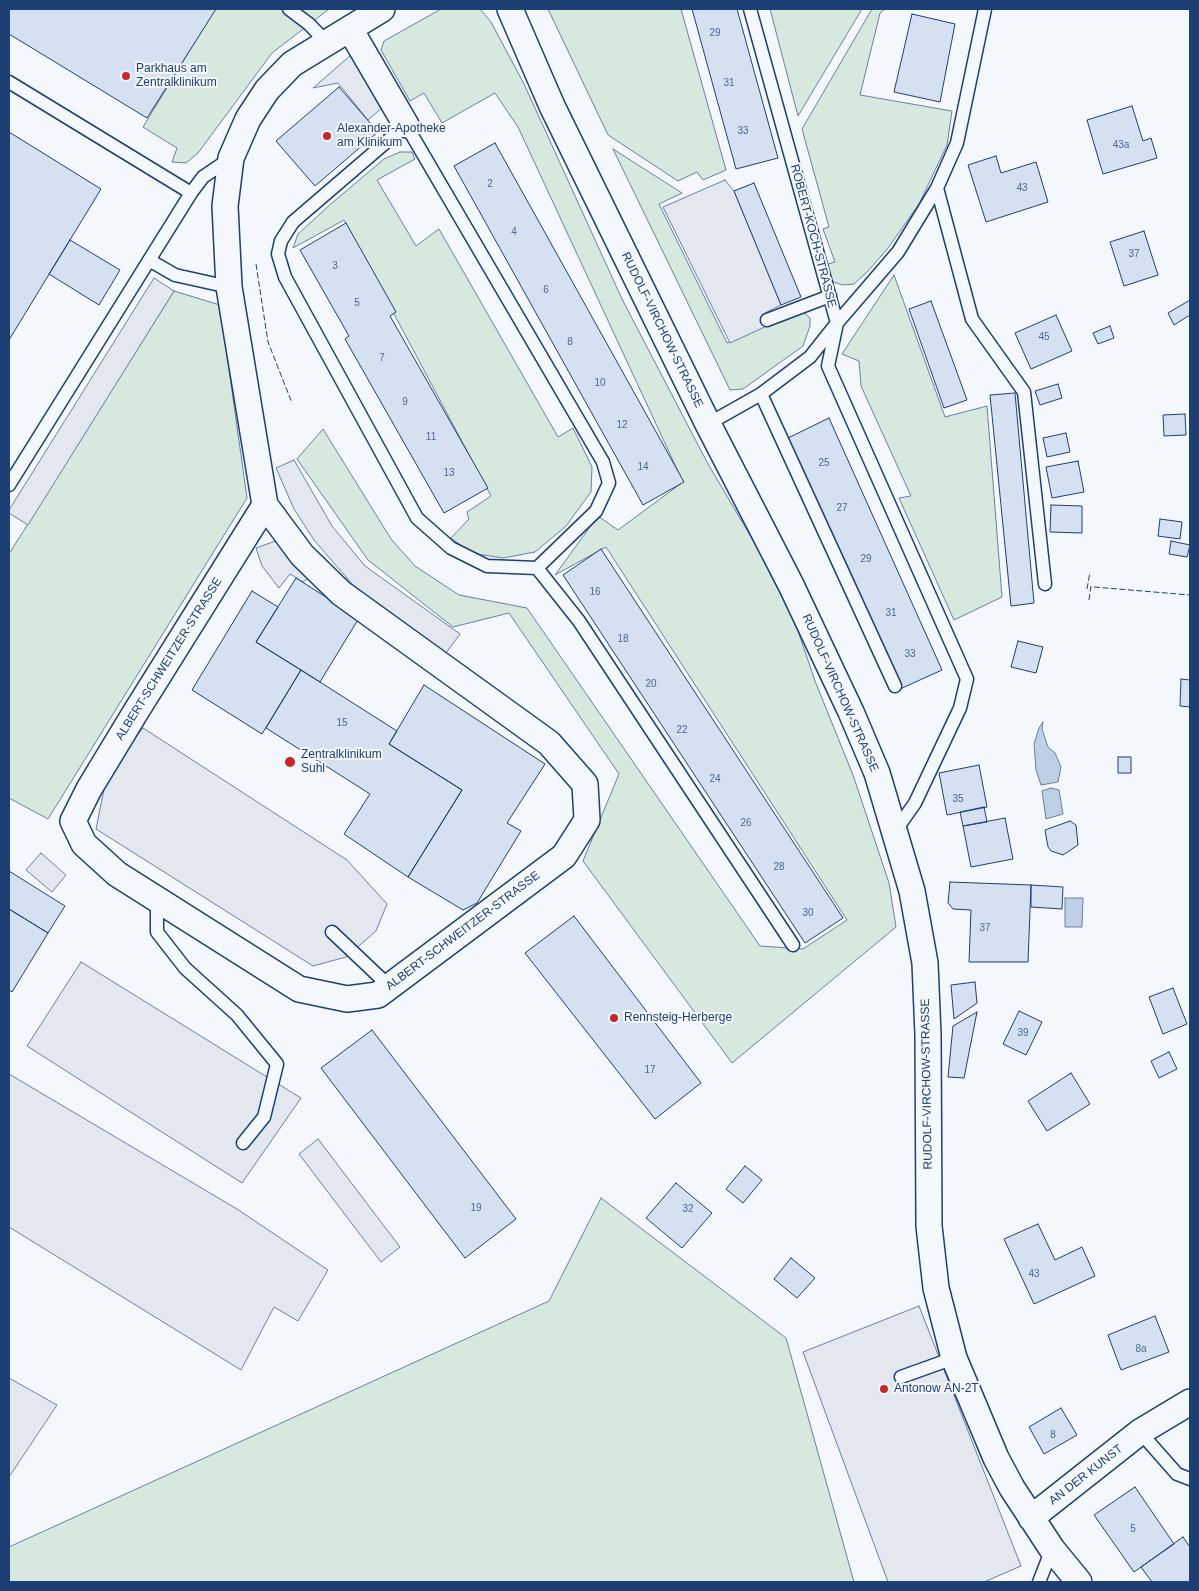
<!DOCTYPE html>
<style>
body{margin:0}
#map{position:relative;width:1199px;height:1591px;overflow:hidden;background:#f4f7fb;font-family:Helvetica,sans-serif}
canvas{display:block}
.frame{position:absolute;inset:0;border:10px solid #1d3f73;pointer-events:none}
</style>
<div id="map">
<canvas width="1199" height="1591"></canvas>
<div class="frame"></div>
</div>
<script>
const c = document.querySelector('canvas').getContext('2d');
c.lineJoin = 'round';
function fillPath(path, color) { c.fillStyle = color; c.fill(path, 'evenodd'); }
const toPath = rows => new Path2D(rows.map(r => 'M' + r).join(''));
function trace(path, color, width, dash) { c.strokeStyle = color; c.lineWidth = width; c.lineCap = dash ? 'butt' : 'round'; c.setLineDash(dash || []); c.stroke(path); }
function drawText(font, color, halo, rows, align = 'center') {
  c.font = font + ' Helvetica,sans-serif'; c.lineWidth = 4; c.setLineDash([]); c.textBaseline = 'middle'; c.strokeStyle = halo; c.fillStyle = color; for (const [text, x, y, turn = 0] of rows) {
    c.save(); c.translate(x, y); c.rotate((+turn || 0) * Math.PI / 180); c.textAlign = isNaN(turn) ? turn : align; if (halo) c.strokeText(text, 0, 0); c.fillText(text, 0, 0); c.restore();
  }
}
const green = toPath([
 [215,9,329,9,272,53,198,153,186,163,172,162,177,148,143,127,215,9],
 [441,9,480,9,491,22,524,84,622,299,708,464,754,542,795,622,815,681,853,775,889,883,896,927,732,1063,583,861,619,774,509,613,453,627,368,560,297,459,323,429,391,539,415,566,459,595,527,608,760,946,803,949,847,920,606,547,555,575,598,516,618,530,683,482,518,127,495,93,442,123,424,93,410,101,381,50,384,41,441,9],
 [548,9,681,9,726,170,703,180,697,172,678,181,608,135,548,9],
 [770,9,862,9,798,116,770,9],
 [872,9,885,9,880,13,860,95,952,111,947,145,919,204,888,248,868,271,854,284,842,285,834,282,826,274,825,265,835,262,823,229,829,227,802,129,872,9],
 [613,149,682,193,659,204,727,343,770,323,802,311,810,318,810,326,803,346,743,389,730,390,613,149],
 [400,152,412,152,415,159,377,180,416,246,439,229,558,437,573,428,592,467,591,492,566,526,535,552,503,558,471,553,451,538,469,519,467,512,491,496,344,220,293,248,298,234,332,203,384,159,400,152],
 [894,275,945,417,987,406,1002,597,954,620,899,498,911,496,861,386,859,361,842,354,894,275],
 [174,291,220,305,247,498,48,819,9,798,9,554,174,291],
 [601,1198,786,1338,854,1582,9,1582,9,1547,549,1301,601,1198]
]);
fillPath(green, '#d7e8df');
trace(green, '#687fa3', 1);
const parking = toPath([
 [351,55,385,105,368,120,338,83,313,88,351,55],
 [725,180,734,191,781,305,765,313,769,325,730,343,663,207,725,180],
 [154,278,174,291,28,525,9,513,9,510,154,278],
 [294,460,332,526,365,566,460,634,446,653,353,585,314,540,294,509,276,468,294,460],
 [281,539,310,577,303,582,290,574,279,588,262,566,256,548,281,539],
 [143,728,347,860,387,904,376,931,346,957,313,966,96,829,106,779,119,758,143,728],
 [41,853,66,875,52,892,26,870,41,853],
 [81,962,301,1098,242,1183,27,1046,81,962],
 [9,1074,237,1209,328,1270,298,1321,274,1307,241,1370,9,1227,9,1074],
 [318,1139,400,1247,381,1262,299,1154,318,1139],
 [919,1306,1021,1566,984,1582,888,1582,803,1352,919,1306],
 [9,1378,57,1405,9,1477,9,1378]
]);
fillPath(parking, '#e3e8f0');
trace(parking, '#687fa3', 1);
const water = toPath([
 [1043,722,1042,729,1048,747,1055,753,1061,767,1058,782,1041,785,1036,770,1034,744,1039,728,1043,722],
 [1051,788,1059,790,1063,814,1046,819,1042,791,1051,788],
 [1065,898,1083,898,1082,927,1065,927,1065,898]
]);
fillPath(water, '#bed0e5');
trace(water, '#687fa3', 1);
const building = toPath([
 [9,9,216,9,147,118,9,34,9,9],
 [692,9,737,9,778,158,736,169,692,9],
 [912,14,955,24,940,102,894,92,912,14],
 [339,87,378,132,315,186,276,141,339,87],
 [1132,106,1143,141,1151,138,1157,158,1103,174,1087,120,1132,106],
 [9,132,101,189,9,340,9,132],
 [495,143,684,482,643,505,454,166,495,143],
 [996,156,1001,173,1036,162,1048,202,986,222,968,165,996,156],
 [754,183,801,297,781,305,734,191,754,183],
 [346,223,396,312,390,316,488,488,444,513,345,339,349,336,300,250,346,223],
 [1144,231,1158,275,1124,286,1110,242,1144,231],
 [70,240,120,270,99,305,49,274,70,240],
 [1190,300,1190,315,1174,325,1168,313,1190,300],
 [931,301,967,400,944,408,909,309,931,301],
 [1056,315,1072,351,1031,369,1015,333,1056,315],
 [1110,326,1114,338,1098,344,1093,333,1110,326],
 [1058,384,1062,398,1040,405,1035,391,1058,384],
 [1015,393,1034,603,1011,606,990,395,1015,393],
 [1185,414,1186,435,1164,436,1163,415,1185,414],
 [829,418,942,670,900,689,788,438,829,418],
 [1066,433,1070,452,1047,457,1043,438,1066,433],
 [1078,461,1084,492,1052,498,1046,467,1078,461],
 [1051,505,1082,506,1082,533,1050,532,1051,505],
 [1160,519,1182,522,1180,539,1158,536,1160,519],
 [1171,541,1190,545,1187,557,1169,554,1171,541],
 [601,549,843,918,805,943,563,575,601,549],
 [296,578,359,618,320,682,256,642,296,578],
 [252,591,278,607,256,642,301,670,262,734,192,690,252,591],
 [1018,641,1043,647,1036,673,1011,667,1018,641],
 [301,670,397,731,389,744,462,790,408,877,344,834,370,794,266,728,301,670],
 [1181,679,1190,680,1190,707,1180,706,1181,679],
 [424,685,545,764,507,823,521,831,477,903,463,910,408,877,462,790,389,744,424,685],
 [1118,757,1131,757,1131,773,1118,773,1118,757],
 [979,765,987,807,947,815,939,773,979,765],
 [984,807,987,822,963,826,960,812,984,807],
 [1005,818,1013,859,971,867,963,826,1005,818],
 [1070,821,1076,825,1078,845,1063,855,1051,851,1048,847,1045,830,1070,821],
 [9,871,65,906,48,933,9,909,9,871],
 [950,882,1031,885,1028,962,969,962,971,910,953,909,948,903,950,882],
 [1031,885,1063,887,1062,909,1031,907,1031,885],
 [9,909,48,933,12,992,9,990,9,909],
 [574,916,701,1083,655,1119,525,953,574,916],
 [975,982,977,1003,954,1019,951,985,975,982],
 [1173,988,1187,1024,1163,1034,1149,997,1173,988],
 [1019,1011,1042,1022,1026,1055,1003,1044,1019,1011],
 [977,1012,964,1078,948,1077,953,1026,977,1012],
 [372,1030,516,1219,465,1258,321,1068,372,1030],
 [1169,1052,1177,1069,1159,1078,1151,1061,1169,1052],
 [1071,1073,1090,1104,1047,1131,1028,1101,1071,1073],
 [745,1166,762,1180,743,1203,726,1189,745,1166],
 [676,1183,712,1213,682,1248,646,1218,676,1183],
 [1038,1224,1055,1260,1082,1247,1095,1276,1034,1304,1004,1239,1038,1224],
 [791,1258,815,1278,797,1298,774,1279,791,1258],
 [1155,1316,1169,1352,1121,1370,1108,1335,1155,1316],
 [1061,1408,1077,1435,1044,1454,1029,1427,1061,1408],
 [1135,1487,1174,1544,1134,1572,1094,1515,1135,1487],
 [1183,1537,1190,1547,1190,1582,1152,1582,1141,1567,1183,1537]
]);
fillPath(building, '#d5e0f0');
trace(building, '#1d3f73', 1);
const service = toPath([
 [289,9,309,24,327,43],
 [750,9,837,323,828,366,967,679,960,708,915,803,896,830],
 [9,82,191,193],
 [937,188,972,319,1024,392,1045,584],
 [149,260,175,275,229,287],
 [767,320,830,296],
 [761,394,810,357,837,323,898,252,937,188,957,143,985,9],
 [708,424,761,394,895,686],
 [9,485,191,193,203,177,231,158],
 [537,568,487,566,451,548,417,518,285,277,278,254,281,241,293,222,406,125,603,462,609,483,596,511,537,568,579,621,793,945],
 [157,900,157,932,185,968,237,1015,277,1064,264,1117,243,1143],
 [332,932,389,986],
 [901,1377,954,1358],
 [1140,1432,1177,1474,1190,1479],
 [1039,1582,1052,1549]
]);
const minor = toPath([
 [510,9,552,106,708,424,791,585,851,712,877,773,912,891,925,963,928,1035,929,1226,936,1288,954,1358,996,1458,1012,1488,1052,1549,1079,1582],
 [350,29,406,125],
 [265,505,302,555,341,593,549,743,585,784,587,820,564,856,378,995,347,999,299,989,117,874,84,844,73,821,89,789,135,713,265,505,229,287,225,206,231,158,248,119,267,90,292,64,382,9],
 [1031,1518,1140,1432,1190,1402]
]);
trace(service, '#1d3f73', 15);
trace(minor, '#1d3f73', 28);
trace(service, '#f4f7fb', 12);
trace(minor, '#f4f7fb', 25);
trace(toPath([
 [256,264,268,342,292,403],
 [1094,587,1190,595],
 [1087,589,1090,572],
 [1089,600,1091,586]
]), '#1d3f73', 1, [6, 2.5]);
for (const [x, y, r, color] of [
 [126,76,5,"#c62828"],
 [327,136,5,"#c62828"],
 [290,762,6,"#c62828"],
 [614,1018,5,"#c62828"],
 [884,1389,5,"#c62828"]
]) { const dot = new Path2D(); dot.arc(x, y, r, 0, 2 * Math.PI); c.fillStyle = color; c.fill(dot); trace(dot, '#f4f7fb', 2); }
drawText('10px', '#4b6792', null, [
 ["29",715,33],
 ["31",729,83],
 ["33",743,131],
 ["43a",1121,145],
 ["2",490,184],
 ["43",1022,188],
 ["4",514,232],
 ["37",1134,254],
 ["3",335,266],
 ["6",546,290],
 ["5",357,303],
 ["45",1044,337],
 ["8",570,342],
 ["7",382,358],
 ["10",600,383],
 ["9",405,402],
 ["12",622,425],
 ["11",431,437],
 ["25",824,463],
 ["14",643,467],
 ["13",449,473],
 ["27",842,508],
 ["29",866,559],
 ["16",595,592],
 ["31",891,613],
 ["18",623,639],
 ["33",910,654],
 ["20",651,684],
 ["15",342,723],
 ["22",682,730],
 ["24",715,779],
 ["35",958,799],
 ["26",746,823],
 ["28",779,867],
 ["30",808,913],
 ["37",985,928],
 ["39",1023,1033],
 ["17",650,1070],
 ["19",476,1208],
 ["32",688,1209],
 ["43",1034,1274],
 ["8a",1141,1349],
 ["8",1053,1435],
 ["5",1133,1529]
]);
drawText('12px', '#1d3f73', '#f4f7fb', [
 ["Parkhaus am",136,69],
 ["Zentralklinikum",136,83],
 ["Alexander-Apotheke",337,129],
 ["am Klinikum",337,143],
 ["Zentralklinikum",301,755],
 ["Suhl",301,769],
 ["Rennsteig-Herberge",624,1018],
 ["Antonow AN-2T",894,1389]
], 'left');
drawText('12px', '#1d3f73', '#f4f7fb', [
 ["ROBERT-KOCH-STRASSE",813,236,75],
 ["RUDOLF-VIRCHOW-STRASSE",662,330,64],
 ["ALBERT-SCHWEITZER-STRASSE",169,659,-58],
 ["RUDOLF-VIRCHOW-STRASSE",840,693,66],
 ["ALBERT-SCHWEITZER-STRASSE",463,931,-37],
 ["RUDOLF-VIRCHOW-STRASSE",927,1084,-91],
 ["AN DER KUNST",1086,1475,-38]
]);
</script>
